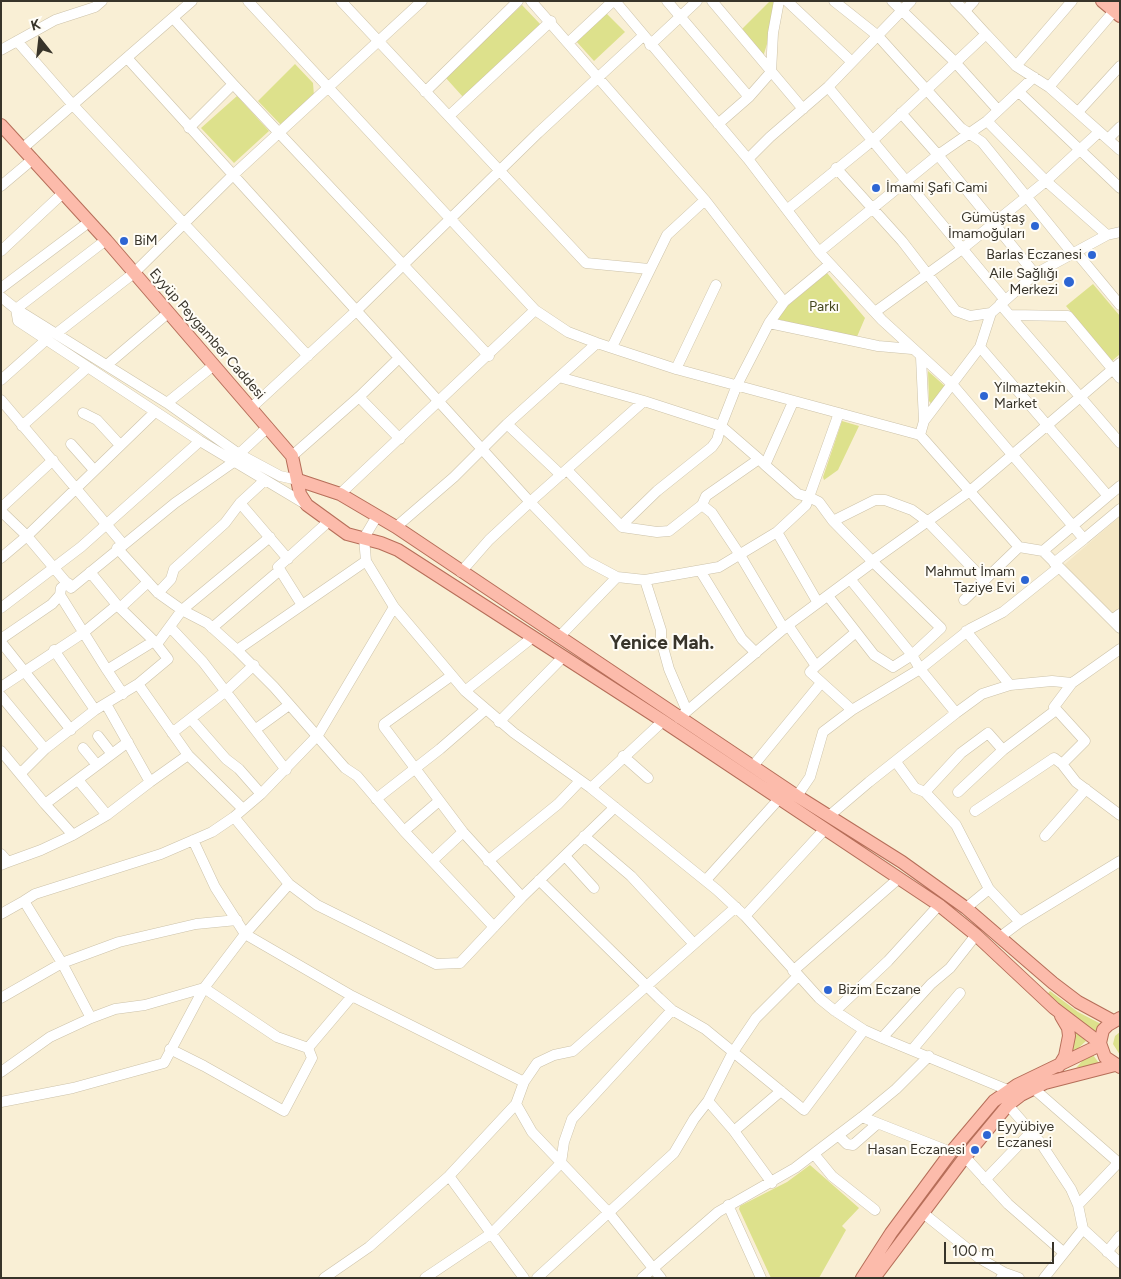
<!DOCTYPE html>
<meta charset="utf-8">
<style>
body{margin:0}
#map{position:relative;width:1121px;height:1279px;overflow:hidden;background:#f9efd5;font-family:Figtree,sans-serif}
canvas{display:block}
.frame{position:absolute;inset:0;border:2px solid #38342a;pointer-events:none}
.north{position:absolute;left:15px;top:15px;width:50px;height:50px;-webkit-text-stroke:4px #fffdf7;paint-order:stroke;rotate:344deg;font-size:14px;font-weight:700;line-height:20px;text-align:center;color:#38342a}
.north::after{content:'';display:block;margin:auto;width:18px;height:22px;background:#38342a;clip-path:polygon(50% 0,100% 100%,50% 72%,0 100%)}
.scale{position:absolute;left:944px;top:1242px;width:110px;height:22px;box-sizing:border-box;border:2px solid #38342a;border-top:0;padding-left:6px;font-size:15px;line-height:18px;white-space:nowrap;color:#38342a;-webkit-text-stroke:4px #fffdf7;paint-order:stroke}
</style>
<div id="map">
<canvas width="1121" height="1279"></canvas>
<div class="frame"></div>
<div class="north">K</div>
<div class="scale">100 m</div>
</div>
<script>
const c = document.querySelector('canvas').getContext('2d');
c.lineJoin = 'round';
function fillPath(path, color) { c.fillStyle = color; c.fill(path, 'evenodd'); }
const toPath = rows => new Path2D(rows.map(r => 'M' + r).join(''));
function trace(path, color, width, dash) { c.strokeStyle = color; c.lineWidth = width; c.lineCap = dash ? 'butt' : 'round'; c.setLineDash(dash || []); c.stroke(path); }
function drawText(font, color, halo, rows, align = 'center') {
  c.font = font + ' Figtree,sans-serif'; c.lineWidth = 4; c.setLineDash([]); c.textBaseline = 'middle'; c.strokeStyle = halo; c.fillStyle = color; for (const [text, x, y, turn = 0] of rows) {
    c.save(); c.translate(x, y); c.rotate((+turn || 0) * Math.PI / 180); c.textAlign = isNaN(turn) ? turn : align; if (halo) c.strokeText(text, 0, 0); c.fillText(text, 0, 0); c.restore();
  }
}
fillPath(toPath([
 [1120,516,1120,611,1114,616,1064,565]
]), '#f4e7c5');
fillPath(toPath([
 [770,1,777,1,775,18,763,57,742,29],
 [522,5,541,25,463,97,445,77],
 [606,13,625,32,594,61,576,41],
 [295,64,313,83,314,96,282,126,258,101],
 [237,96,269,131,234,163,201,128],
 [827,273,865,318,856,339,773,318],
 [1093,284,1120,316,1120,354,1112,361,1066,306],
 [928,371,947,388,933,406,929,401],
 [842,421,859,426,838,470,824,480,823,477],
 [1050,991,1078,1012,1101,1024,1097,1033,1046,996],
 [1073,1030,1086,1041,1073,1053,1071,1052],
 [1120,1032,1120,1055,1113,1044,1115,1036],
 [1093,1055,1099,1063,1076,1068,1083,1060],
 [810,1165,859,1208,842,1226,846,1230,819,1278,771,1278,739,1209,740,1206,787,1182]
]), '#dde18c');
const minor = toPath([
 [248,1,535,310,568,332,597,343,676,369,920,435,1019,547,1043,551,1112,620],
 [341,1,586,263,649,269],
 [531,1,705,200,784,302],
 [615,1,748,159,819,252,882,320,952,384,980,347,1108,496,1043,551],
 [667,1,749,97],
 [712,1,803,109],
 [787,1,852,62],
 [834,1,878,36,961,128,982,142,1073,254],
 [892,1,954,61,998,110],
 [955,1,965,11,974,1],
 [965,11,986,34],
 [174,19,233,84,489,356],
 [17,41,72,104,308,356],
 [568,43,613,1],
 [650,45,697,1],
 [1,50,55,20,95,7,102,1],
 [128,59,530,502,644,401,721,426,737,385,769,323,784,302,830,264],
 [1016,66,1072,1],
 [828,87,1005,300],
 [1049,87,1114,11],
 [425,92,518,1],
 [1019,92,1120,188],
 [1078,112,1120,66],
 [901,113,938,155,1035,274],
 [449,116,551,21],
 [987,121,1046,181,1107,235],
 [718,124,749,97,771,72,773,33,779,1],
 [189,128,233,84],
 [1108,139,1120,127],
 [23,148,192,1],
 [748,159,770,137,828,87,911,1],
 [836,168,902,241,956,311,970,316,991,313],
 [1,186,33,159],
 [788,209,873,140,986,34,1016,66,1049,87,1120,150],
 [1,251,63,193],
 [819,252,938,155,987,121,1034,77],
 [1076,252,1120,305],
 [1,288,89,222],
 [1,297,16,309,167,403,239,454,280,476,298,480],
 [1000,304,1120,443],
 [16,309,18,321,200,441,307,505],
 [16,309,106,240],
 [875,312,962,249,1046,181,1099,132],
 [1011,315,1068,316,1120,378],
 [769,323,878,346,912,349],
 [57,333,134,273,232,176,422,1],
 [612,347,667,235,705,200],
 [980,347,991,313,1035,274,1107,235,1120,232],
 [921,357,924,421],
 [108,364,168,313],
 [676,369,716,285],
 [559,377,644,401],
 [1,380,46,340],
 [359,397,400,439],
 [1,400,123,544],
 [167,403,214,365],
 [251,408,355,312,538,133,643,36],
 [83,413,97,420,120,445],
 [507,424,561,475],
 [22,426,88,367],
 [920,435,924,421,952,384,1084,539,1054,563],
 [71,444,94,470],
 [239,454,268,427],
 [292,456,359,397,398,359],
 [765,465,798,494,809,497,839,413],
 [567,470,622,527,657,532,669,531,702,505,706,496,759,459,765,465,793,402],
 [340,494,535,310],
 [1108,496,1120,486],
 [240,503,288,559],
 [702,505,712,513,740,555,784,629],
 [1,508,53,460],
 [1,511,27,536,71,588,175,503,235,461],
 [377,516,364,538,366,561,394,607,465,691,514,733,591,788,717,890,745,916,819,998,835,1011,864,1030,882,1038,1008,1090],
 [833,521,875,500,885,500,912,510,927,521,984,580],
 [621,526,657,491,712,447,717,440,721,426,759,459],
 [396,527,454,477,507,424,597,343],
 [1084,539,1120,509],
 [117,548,158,593,182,610,270,537],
 [1,558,27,536,155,412],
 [366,561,237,650,274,687,345,768,357,776,404,831,494,927],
 [872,561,970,491,1120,363],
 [280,570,302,605],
 [461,572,489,540,530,502,587,561,617,577,645,580,719,567,777,532],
 [701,572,742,639,756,653],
 [850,579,912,655,920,669,956,713,982,694,1010,685,1052,681,1072,683,1120,649],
 [645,580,661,630,661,640,669,669,687,711],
 [158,593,171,579,174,569,225,523,240,503,265,480],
 [60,595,107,670],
 [964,600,1019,547],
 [818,603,777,532,806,505,809,497,819,502,833,521,873,562],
 [1,608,81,547,200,441],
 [120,608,148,582],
 [1120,614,1112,620,1120,628],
 [788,625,816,666,810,672,852,710],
 [171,628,203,662,286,770],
 [212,628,280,570,278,567,329,521],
 [966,631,1010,685],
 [560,636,617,577],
 [1,639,52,604,60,595,61,588,68,583],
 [1,642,71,730],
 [157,644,182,610,207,623,237,650],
 [54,650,95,710],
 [816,666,856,632],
 [451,676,384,724,384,727,463,832,522,897],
 [1072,683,1054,707,1085,741,1062,764,1076,782,1120,815],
 [1,687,83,633,117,605],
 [465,691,533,637],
 [123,694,107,670,154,641],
 [1,696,45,749],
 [106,704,150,782,188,755,138,684],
 [679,718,788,625,873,562,941,628,912,655,893,667,874,655,828,596],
 [191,719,226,759,239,769,261,794],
 [499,722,563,657],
 [256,729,289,705],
 [172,733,226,691,254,665],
 [98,736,112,754],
 [128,742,45,804,73,835,107,815,150,782],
 [83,748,97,765],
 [1,751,45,804],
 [188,755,243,809],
 [623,756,648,778],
 [896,762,915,788,925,792],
 [753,766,821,683],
 [20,774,45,749,95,710,138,684,168,659,154,641,117,605,90,572],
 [78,780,107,815],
 [591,788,663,721],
 [958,792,1003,750],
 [797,796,810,777,823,732,852,710,920,669,970,629,1003,612,1058,568],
 [376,799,440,749,485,710],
 [975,811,1054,758,1062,764],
 [829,816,869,782,956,713],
 [234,817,289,884,317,905,436,964,460,963,522,897,615,807],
 [404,831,439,801],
 [584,836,631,876,694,944],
 [1045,836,1086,789],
 [1,854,8,862,1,865],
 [565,856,594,888],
 [432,861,463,832],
 [488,861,558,804,580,781],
 [8,862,41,850,73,835],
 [539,880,659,998,672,1010,705,1029,804,1110,864,1030],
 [706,880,778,800],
 [289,884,245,934,352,996,524,1082,516,1104,449,1176,369,1247,324,1278],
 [989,889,1020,922],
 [966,908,989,889,956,825,925,792,961,753,988,733,1003,750,1056,710],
 [1,914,24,901],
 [745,916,824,830],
 [1000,937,1020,922,1120,861],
 [793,971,898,879],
 [1,998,62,963,119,942,196,924,237,920],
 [835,1011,888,961,939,905],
 [91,1018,62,963,24,901,35,894,161,854,212,832,234,817,261,794,318,735,394,607],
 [882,1038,931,984,950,968,976,935],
 [170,1049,204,1066,284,1111,312,1058,308,1048],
 [912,1050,960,993],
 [1,1072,50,1037,91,1018,115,1009,145,1005,204,988,245,934,215,887,193,840],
 [524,1082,537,1063,554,1055,573,1051,736,907],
 [1033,1088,1120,1164],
 [708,1101,734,1131,781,1091],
 [1,1102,73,1088,164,1063,204,988,277,1037,308,1048,352,996],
 [516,1104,532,1132,609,1213,661,1278],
 [1008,1105,1040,1142,1071,1189,1078,1205,1083,1229,1120,1263],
 [862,1117,951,1152],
 [734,1131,772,1183],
 [838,1135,847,1144,853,1145,877,1124],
 [814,1154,832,1176,875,1210],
 [965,1157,1008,1204,1063,1252],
 [449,1176,524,1278],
 [985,1180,1032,1131],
 [728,1205,761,1278],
 [1078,1205,1118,1163],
 [923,1213,979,1258,1005,1273,1001,1278],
 [1107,1252,1120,1236],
 [1005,1273,1019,1278],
 [425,1278,492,1233,561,1163,564,1142,572,1119,672,1010],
 [537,1278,674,1153,694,1119,708,1101,733,1052,756,1018,798,976],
 [642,1278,718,1212,795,1168,862,1117,896,1089,929,1056],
 [1044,1278,1083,1229]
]);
const major = toPath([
 [1102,1,1120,16],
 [1116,1,1120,5],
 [1,125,106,240,292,456,300,494,307,505,347,534,381,543,398,550,663,721,939,905,976,935,1054,1008,1100,1043],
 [298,480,340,494,396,527,797,796,902,862,966,908,1053,983,1078,1002,1113,1021],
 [1120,1018,1108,1025,1103,1030,1100,1043,1105,1057,1120,1067],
 [1059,1066,1065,1056,1069,1036,1068,1028,1061,1016],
 [862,1278,891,1233,951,1152,994,1101,1017,1085,1100,1045],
 [874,1278,965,1157,1008,1105,1021,1095,1045,1083,1115,1065]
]);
trace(minor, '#ccc2a9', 11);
trace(major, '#b66e59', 14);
trace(minor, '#fff', 10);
trace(major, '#fcbbab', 12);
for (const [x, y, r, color] of [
 [876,188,5,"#2d65d3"],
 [1035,226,5,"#2d65d3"],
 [124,241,5,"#2d65d3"],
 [1092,255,5,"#2d65d3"],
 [1069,282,6,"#2d65d3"],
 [984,396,5,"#2d65d3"],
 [1025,580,5,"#2d65d3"],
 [828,990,5,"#2d65d3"],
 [987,1135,5,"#2d65d3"],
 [975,1150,5,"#2d65d3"]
]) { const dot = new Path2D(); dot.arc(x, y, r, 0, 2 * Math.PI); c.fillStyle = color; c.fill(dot); trace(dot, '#fffdf7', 2); }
drawText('14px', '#38342a', '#fffdf7', [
 ["İmami Şafi Cami",886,188],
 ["Gümüştaş",1025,218,"right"],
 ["İmamoğuları",1025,234,"right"],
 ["BiM",134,241],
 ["Barlas Eczanesi",1082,255,"right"],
 ["Aile Sağlığı",1058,274,"right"],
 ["Merkezi",1058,290,"right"],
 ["Yilmaztekin",994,388],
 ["Market",994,404],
 ["Mahmut İmam",1015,572,"right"],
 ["Taziye Evi",1015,588,"right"],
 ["Bizim Eczane",838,990],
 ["Eyyübiye",997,1127],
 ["Eczanesi",997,1143],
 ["Hasan Eczanesi",965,1150,"right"]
], 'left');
drawText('14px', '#474920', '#fffdf7', [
 ["Parkı",824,307]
]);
drawText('14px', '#38342a', '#fffdf7', [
 ["Eyyüp Peygamber Caddesi",207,334,49]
]);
drawText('bold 19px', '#38342a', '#fffdf7', [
 ["Yenice Mah.",662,643]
]);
</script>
